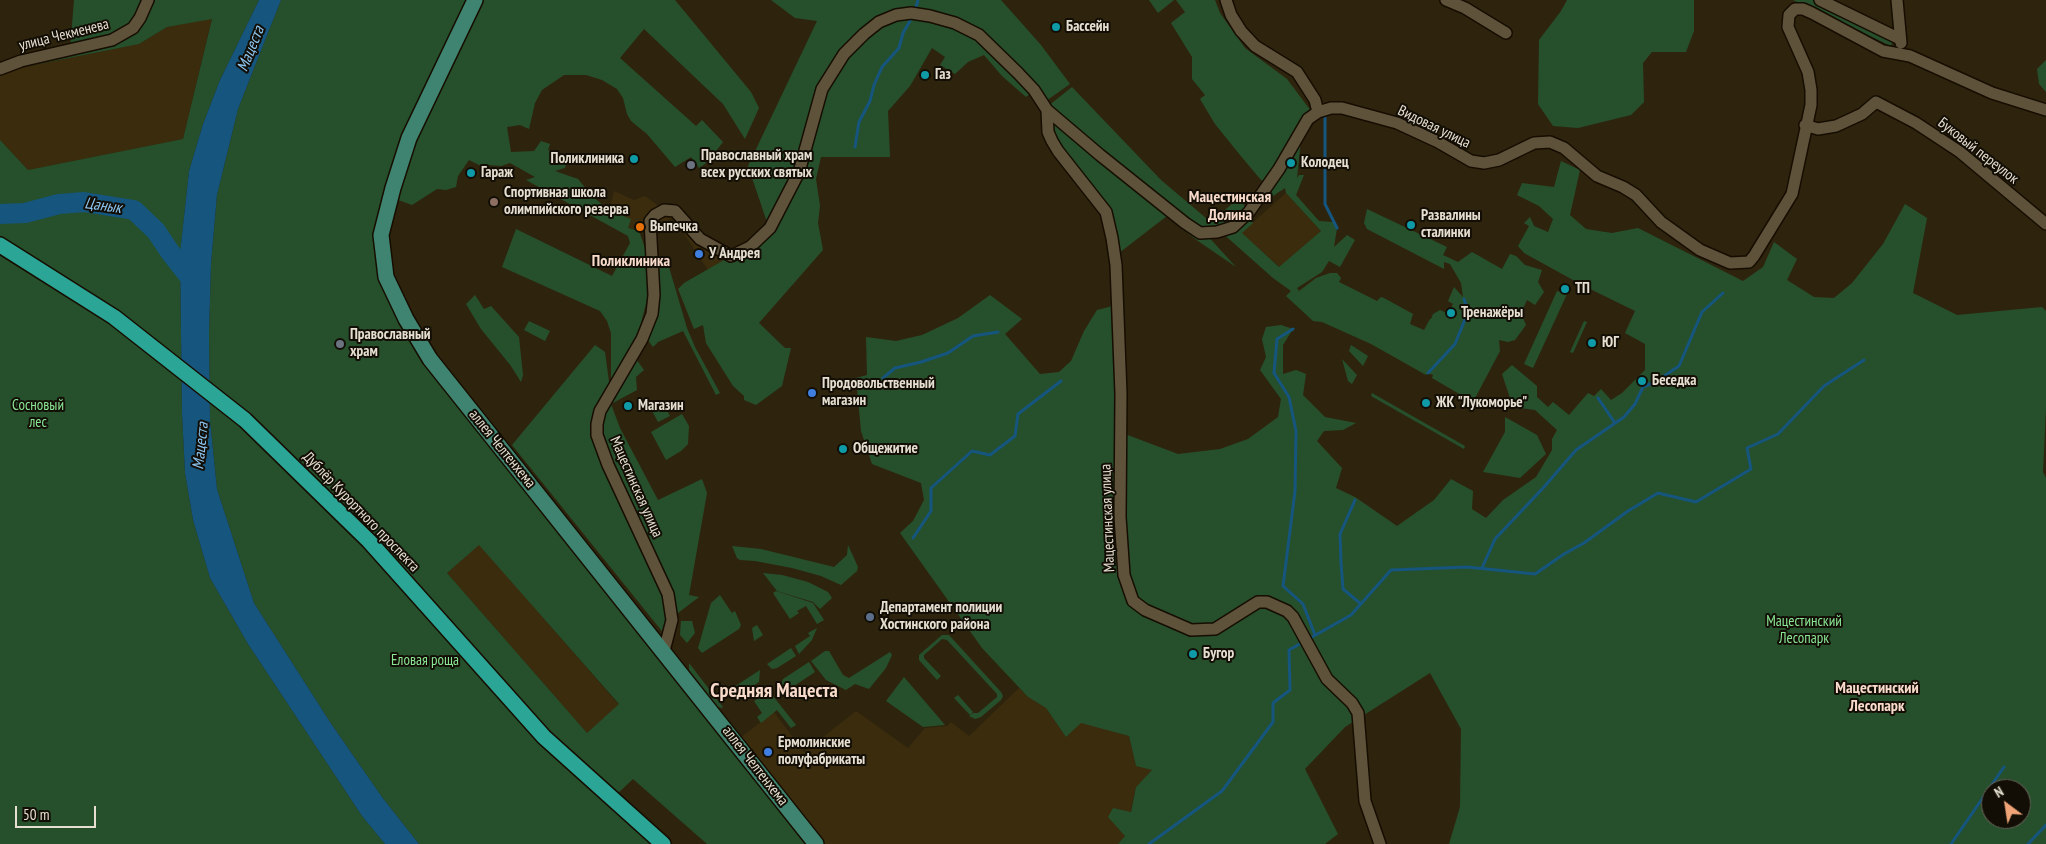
<!DOCTYPE html>
<meta charset="utf-8">
<style>
body{margin:0}
#map{position:relative;width:2046px;height:844px;overflow:hidden;background:#2e240d;font-family:"PT Sans Narrow",sans-serif}
canvas{display:block}
.north{position:absolute;left:1981px;top:779px;width:50px;height:50px;box-sizing:border-box;background:#120e05;border:1px solid #676257;border-radius:50%;rotate:329deg;font-size:14px;font-weight:700;line-height:20px;text-align:center;color:#e6dfd1}
.north::after{content:'';display:block;margin:auto;width:18px;height:22px;background:#efa377;clip-path:polygon(50% 0,100% 100%,50% 72%,0 100%)}
.scale{position:absolute;left:15px;top:806px;width:81px;height:22px;box-sizing:border-box;border:2px solid #e6dfd1;border-top:0;padding-left:6px;font-size:15px;line-height:18px;white-space:nowrap;color:#e6dfd1;-webkit-text-stroke:4px #120e05;paint-order:stroke}
</style>
<div id="map">
<canvas width="2046" height="844"></canvas>
<div class="north">N</div>
<div class="scale">50 m</div>
</div>
<script>
const c = document.querySelector('canvas').getContext('2d');
c.lineJoin = 'round';
function fillPath(path, color) { c.fillStyle = color; c.fill(path, 'evenodd'); }
const toPath = rows => new Path2D(rows.map(r => 'M' + r).join(''));
function trace(path, color, width, dash) { c.strokeStyle = color; c.lineWidth = width; c.lineCap = dash ? 'butt' : 'round'; c.setLineDash(dash || []); c.stroke(path); }
function drawText(font, color, halo, rows, align = 'center') {
  c.font = font + ' "PT Sans Narrow",sans-serif'; c.lineWidth = 4; c.setLineDash([]); c.textBaseline = 'middle'; c.strokeStyle = halo; c.fillStyle = color; for (const [text, x, y, turn = 0] of rows) {
    c.save(); c.translate(x, y); c.rotate((+turn || 0) * Math.PI / 180); c.textAlign = isNaN(turn) ? turn : align; if (halo) c.strokeText(text, 0, 0); c.fillText(text, 0, 0); c.restore();
  }
}
fillPath(toPath([
 [212,18,183,139,28,170,0,140,0,76,4,71,139,44,167,27],
 [614,191,634,200,645,196,664,210,675,211,700,239,731,256,708,270,673,217,652,232,628,228,631,219,609,210],
 [1286,193,1321,231,1280,267,1241,233],
 [479,544,619,705,587,733,447,573],
 [1019,688,1028,697,1046,708,1066,737,1081,722,1129,736,1136,766,1153,769,1136,787,1125,836,1118,844,816,844,736,741,774,712,804,752,856,711,908,748,925,728,947,726,951,722,969,736]
]), '#3a2c0d');
fillPath(toPath([
 [74,0,259,0,220,80,203,124,189,171,180,254,182,414,185,473,193,520,210,578,248,644,362,816,385,844,0,844,0,140,28,170,183,139,212,19,167,27,139,44,4,71,0,76,0,69,70,50],
 [281,0,675,0,751,92,759,108,745,139,723,104,644,29,620,58,696,126,702,120,723,142,713,155,707,159,705,164,699,168,691,157,675,167,647,134,631,121,627,114,623,98,617,89,602,80,586,75,564,75,542,90,535,103,529,129,520,125,507,127,511,152,534,151,541,141,550,144,548,150,568,156,565,168,555,171,578,179,593,197,609,210,631,219,628,228,639,231,646,251,648,296,639,331,629,349,644,370,636,377,637,390,611,404,620,428,658,500,702,479,707,493,689,595,699,597,669,620,665,635,512,445,595,345,605,352,611,396,611,333,607,321,600,311,502,267,516,229,612,276,630,243,628,236,526,180,535,177,510,163,501,166,488,165,483,167,469,160,458,176,456,187,446,190,437,189,412,205,390,197,381,235,406,320,816,844,707,844,633,779,615,796,671,844,419,844,382,797,330,722,254,603,217,489,210,420,209,335,211,264,217,195,238,109],
 [479,545,619,704,587,733,447,573],
 [771,0,1001,0,1041,45,1070,84,1046,101,1034,90,1026,97,1002,76,984,55,968,62,955,74,940,65,945,57,932,48,910,86,888,111,890,157,821,157,816,179,820,206,818,223,823,250,759,323,785,348,791,348,782,386,756,405,744,400,744,396,733,386,706,343,703,325,694,329,678,289,684,283,731,256,769,228,748,166,817,21,795,18],
 [1149,0,1174,0,1158,13],
 [1176,0,1215,0,1220,13,1245,48,1287,79,1314,115,1302,129,1297,178,1299,175,1304,175,1296,195,1319,221,1333,222,1337,228,1334,247,1347,235,1355,240,1340,267,1329,261,1322,272,1297,288,1299,291,1316,278,1330,273,1337,273,1341,278,1339,282,1377,301,1381,297,1384,298,1413,314,1410,324,1424,330,1430,319,1431,319,1433,314,1440,310,1456,317,1457,313,1450,310,1453,304,1448,301,1454,287,1463,297,1461,283,1450,264,1444,262,1444,269,1367,229,1364,223,1367,209,1447,247,1443,255,1458,262,1472,252,1502,269,1510,254,1516,256,1525,265,1542,270,1538,282,1544,292,1535,305,1527,300,1521,313,1526,325,1515,340,1508,342,1499,340,1500,351,1473,402,1432,378,1433,375,1428,373,1426,375,1371,344,1322,322,1313,321,1286,296,1291,291,1273,278,1220,231,1205,233,1236,267,1195,239,1167,216,1119,253,1109,205,1058,151,1048,106,1072,87,1161,180,1206,218,1223,212,1238,198,1249,211,1269,183,1261,180,1240,155,1215,124,1200,99,1205,95,1192,79,1192,57,1171,23,1185,12],
 [1285,188,1286,193,1321,231,1279,267,1242,233,1253,223,1249,212],
 [1567,0,1694,0,1694,31,1686,52,1652,52,1643,63,1644,102,1631,115,1578,128,1553,126,1538,104,1539,40,1561,11],
 [1793,0,1813,0,1893,40,1891,46],
 [2046,60,2046,92,2039,84,2037,69],
 [1561,161,1580,170,1570,215,1586,229,1612,233,1638,228,1743,281,1763,267,1774,242,1797,259,1787,280,1814,297,1834,298,1852,283,1883,244,1905,204,1927,218,1913,293,1957,315,2042,307,2046,311,2046,409,2043,472,2046,478,2046,844,1449,844,1460,807,1461,729,1430,673,1345,727,1305,769,1338,834,1325,844,1118,844,1125,836,1108,817,1113,808,1131,812,1136,787,1152,770,1136,766,1129,736,1081,723,1066,737,1046,708,1028,697,982,648,900,533,913,521,924,500,921,483,872,464,861,431,856,378,867,375,866,337,896,341,922,335,958,318,990,295,1022,319,1005,334,1040,374,1059,372,1071,361,1084,331,1097,310,1109,307,1121,298,1125,434,1178,454,1220,449,1248,439,1278,417,1281,399,1260,370,1266,357,1262,339,1266,327,1281,325,1293,329,1283,345,1283,374,1296,370,1306,374,1303,395,1325,417,1356,423,1343,430,1324,431,1317,441,1342,468,1336,488,1355,497,1397,526,1434,500,1451,479,1473,491,1472,509,1486,518,1503,500,1536,477,1552,450,1552,439,1557,430,1535,410,1513,407,1502,374,1512,365,1537,386,1537,397,1548,407,1553,402,1569,415,1588,393,1594,396,1601,389,1611,400,1622,393,1645,370,1645,344,1625,333,1635,311,1582,285,1524,253,1518,246,1529,226,1524,223,1530,217,1534,226,1548,232,1553,219,1539,206,1517,195,1522,183,1554,187],
 [1991,789,2021,789,2021,819,1991,819],
 [666,257,687,328,695,347,720,393,716,395,683,331,658,342,653,347,647,339,657,259],
 [1557,291,1567,294,1533,368,1524,364],
 [475,295,484,309,491,306,519,337,523,375,521,382,511,366,481,329,466,304],
 [529,321,550,331,545,341,524,330],
 [1584,321,1587,322,1573,353,1570,352],
 [1351,345,1368,356,1363,366,1349,351],
 [1342,359,1357,375,1352,384,1348,381],
 [1372,393,1465,446,1464,449,1371,396],
 [662,401,670,416,658,422,650,407],
 [682,414,689,426,688,444,681,451,666,460,651,432],
 [1505,417,1537,435,1546,454,1520,478,1483,472,1505,432],
 [848,545,858,567,857,571,841,585,821,576,792,568,755,561,740,560,737,558,732,546,761,549,834,567,847,555],
 [763,573,782,575,808,582,828,592,832,598,820,609,813,602,777,591],
 [776,591,813,603,824,620,817,624,806,606,797,611,799,613,790,619,773,593],
 [720,595,732,613,735,611,741,625,739,629,702,653,698,648,711,603],
 [681,621,692,621,695,633,687,643,680,635],
 [757,625,763,635,754,641,752,628],
 [817,628,812,640,799,654,795,646,810,636,808,633],
 [942,635,949,635,1001,692,1003,696,1001,700,981,717,975,719,969,716,973,713,978,713,997,697,997,694,947,640,942,639,924,655,924,658,941,676,937,680,919,660,919,655],
 [791,648,796,656,777,668,772,669,767,664],
 [825,651,829,651,843,675,849,678,890,652,892,655,886,668,869,689,855,684,846,690,826,680,811,661],
 [809,662,815,672,785,692,781,684,783,679],
 [689,663,723,707,722,708,718,707,689,670],
 [760,670,759,682,739,695,734,687],
 [904,677,945,725,923,727,886,701],
 [769,691,796,725,791,728,777,710,761,723,757,717,762,713,754,701],
 [958,695,973,712,970,715,954,698]
]), '#26502c');
fillPath(toPath([
 [259,0,281,0,238,109,217,195,211,264,209,335,210,420,217,489,254,603,330,722,382,797,419,844,385,844,362,816,248,644,210,578,193,520,185,473,182,414,180,253,189,171,203,124,220,80]
]), '#15557e');
trace(toPath([
 [916,7,918,0],
 [1325,113,1325,204,1337,228],
 [855,147,859,122,870,101,874,85,882,67,899,48,903,33,910,21],
 [1293,329,1277,339,1274,373,1289,397,1296,431,1295,491,1283,586,1303,604,1315,635],
 [1428,373,1455,344,1468,312,1464,299],
 [883,378,895,368,921,362,948,353,973,336,998,332],
 [1598,398,1615,423],
 [1355,500,1340,534,1341,562,1343,589,1361,604],
 [913,538,931,511,931,488,972,451,990,455,1015,436,1018,414,1061,381],
 [1482,568,1495,539,1544,487,1576,450,1624,417,1635,404,1643,387,1655,382,1679,366,1702,312,1723,293],
 [1149,844,1222,791,1273,722,1273,703,1290,690,1289,650,1351,615,1391,570,1467,567,1535,574,1564,554,1584,543,1628,511,1658,493,1696,502,1751,469,1747,448,1778,434,1824,386,1864,360],
 [1951,844,2004,767],
 [2028,844,2046,825]
]), '#15557e', 3);
trace(toPath([
 [0,214,25,213,59,204,84,202,134,210,156,231,170,252,196,285]
]), '#15557e', 20);
const minor = toPath([
 [1226,0,1231,15,1241,31,1255,46,1297,72,1315,100,1318,112],
 [1446,0,1465,8,1506,33],
 [1820,0,1900,39],
 [1897,0,1901,43],
 [0,69,21,61,112,40,133,28,140,18,148,0],
 [1047,110,1048,132,1052,141,1058,151,1106,212,1112,238,1116,265,1121,394,1120,517,1124,575,1133,601,1145,610,1191,630,1215,629,1258,602,1267,602,1287,611,1293,617,1327,679,1352,703,1358,713,1365,801,1380,844],
 [1805,125,1818,129,1836,126,1862,114,1876,102,1916,123,1960,152,2046,224],
 [664,651,672,620,668,594,608,465,597,435,597,424,600,411,642,339,652,314,654,295,650,221,655,215,664,210,675,211,700,239,731,256,750,247,770,228,799,172,822,89,844,54,864,34,879,22,896,15,911,13,930,16,955,23,979,35,1018,73,1034,90,1047,110,1100,155,1185,223,1200,233,1217,232,1233,227,1249,212,1279,169,1308,119,1318,112,1331,108,1342,108,1397,123,1438,142,1471,161,1484,163,1499,160,1534,143,1550,142,1564,148,1597,176,1623,187,1636,195,1661,222,1700,250,1730,263,1749,262,1754,256,1792,194,1811,105,1811,90,1808,72,1788,27,1789,15,1795,9,1803,9,1812,13,1883,51,1910,56,1992,93,2046,110]
]);
const major = toPath([
 [475,0,409,138,393,188,381,235,386,277,406,319,430,359,816,844]
]);
const highway = toPath([
 [0,245,114,317,245,420,369,541,544,737,663,844]
]);
trace(minor, '#160d00', 14);
trace(major, '#160d00', 18);
trace(highway, '#160d00', 18);
trace(minor, '#5e523a', 11);
trace(major, '#3f8471', 15);
trace(highway, '#2ba595', 15);
for (const [x, y, r, color] of [
 [1056,27,5,"#0f9aa8"],
 [925,75,5,"#0f9aa8"],
 [634,159,5,"#0f9aa8"],
 [1291,163,5,"#0f9aa8"],
 [691,165,5,"#6b7280"],
 [471,173,5,"#0f9aa8"],
 [494,202,5,"#8d6e63"],
 [1411,225,5,"#0f9aa8"],
 [640,227,5,"#e8710a"],
 [699,254,5,"#3f7fe0"],
 [1565,289,5,"#0f9aa8"],
 [1451,313,5,"#0f9aa8"],
 [1592,343,5,"#0f9aa8"],
 [340,344,5,"#6b7280"],
 [1642,381,5,"#0f9aa8"],
 [812,393,5,"#3f7fe0"],
 [1426,403,5,"#0f9aa8"],
 [628,406,5,"#0f9aa8"],
 [843,449,5,"#0f9aa8"],
 [870,617,5,"#5c6f8a"],
 [1193,654,5,"#0f9aa8"],
 [768,752,5,"#3f7fe0"]
]) { const dot = new Path2D(); dot.arc(x, y, r, 0, 2 * Math.PI); c.fillStyle = color; c.fill(dot); trace(dot, '#120e05', 2); }
drawText('bold 15px', '#e6dfd1', '#120e05', [
 ["Бассейн",1066,27],
 ["Газ",935,75],
 ["Православный храм",701,156],
 ["всех русских святых",701,173],
 ["Поликлиника",624,159,"right"],
 ["Колодец",1301,163],
 ["Гараж",481,173],
 ["Спортивная школа",504,193],
 ["олимпийского резерва",504,210],
 ["Развалины",1421,216],
 ["сталинки",1421,233],
 ["Выпечка",650,227],
 ["У Андрея",709,254],
 ["ТП",1575,289],
 ["Тренажёры",1461,313],
 ["Православный",350,335],
 ["храм",350,352],
 ["ЮГ",1602,343],
 ["Беседка",1652,381],
 ["Продовольственный",822,384],
 ["магазин",822,401],
 ["ЖК \"Лукоморье\"",1436,403],
 ["Магазин",638,406],
 ["Общежитие",853,449],
 ["Департамент полиции",880,608],
 ["Хостинского района",880,625],
 ["Бугор",1203,654],
 ["Ермолинские",778,743],
 ["полуфабрикаты",778,760]
], 'left');
drawText('15px', '#e6dfd1', '#120e05', [
 ["улица Чекменева",64,35,-14],
 ["Видовая улица",1434,127,26],
 ["Буковый переулок",1978,151,38],
 ["аллея Челтенхема",502,449,51],
 ["Мацестинская улица",636,487,66],
 ["Дублёр Курортного проспекта",361,512,46],
 ["Мацестинская улица",1108,518,-92],
 ["аллея Челтенхема",755,766,52]
]);
drawText('15px', '#89e694', '#120e05', [
 ["Сосновый",38,406],
 ["лес",38,423],
 ["Мацестинский",1804,622],
 ["Лесопарк",1804,639],
 ["Еловая роща",425,661]
]);
drawText('italic 16px', '#8dc6f2', '#120e05', [
 ["Мацеста",251,49,-68],
 ["Цанык",103,206,8],
 ["Мацеста",201,446,-84]
]);
drawText('bold 16px', '#f9dbcb', '#120e05', [
 ["Мацестинская",1230,197],
 ["Долина",1230,215],
 ["Поликлиника",631,261],
 ["Мацестинский",1877,688],
 ["Лесопарк",1877,706]
]);
drawText('bold 20px', '#f9dbcb', '#120e05', [
 ["Средняя Мацеста",774,691]
]);
</script>
